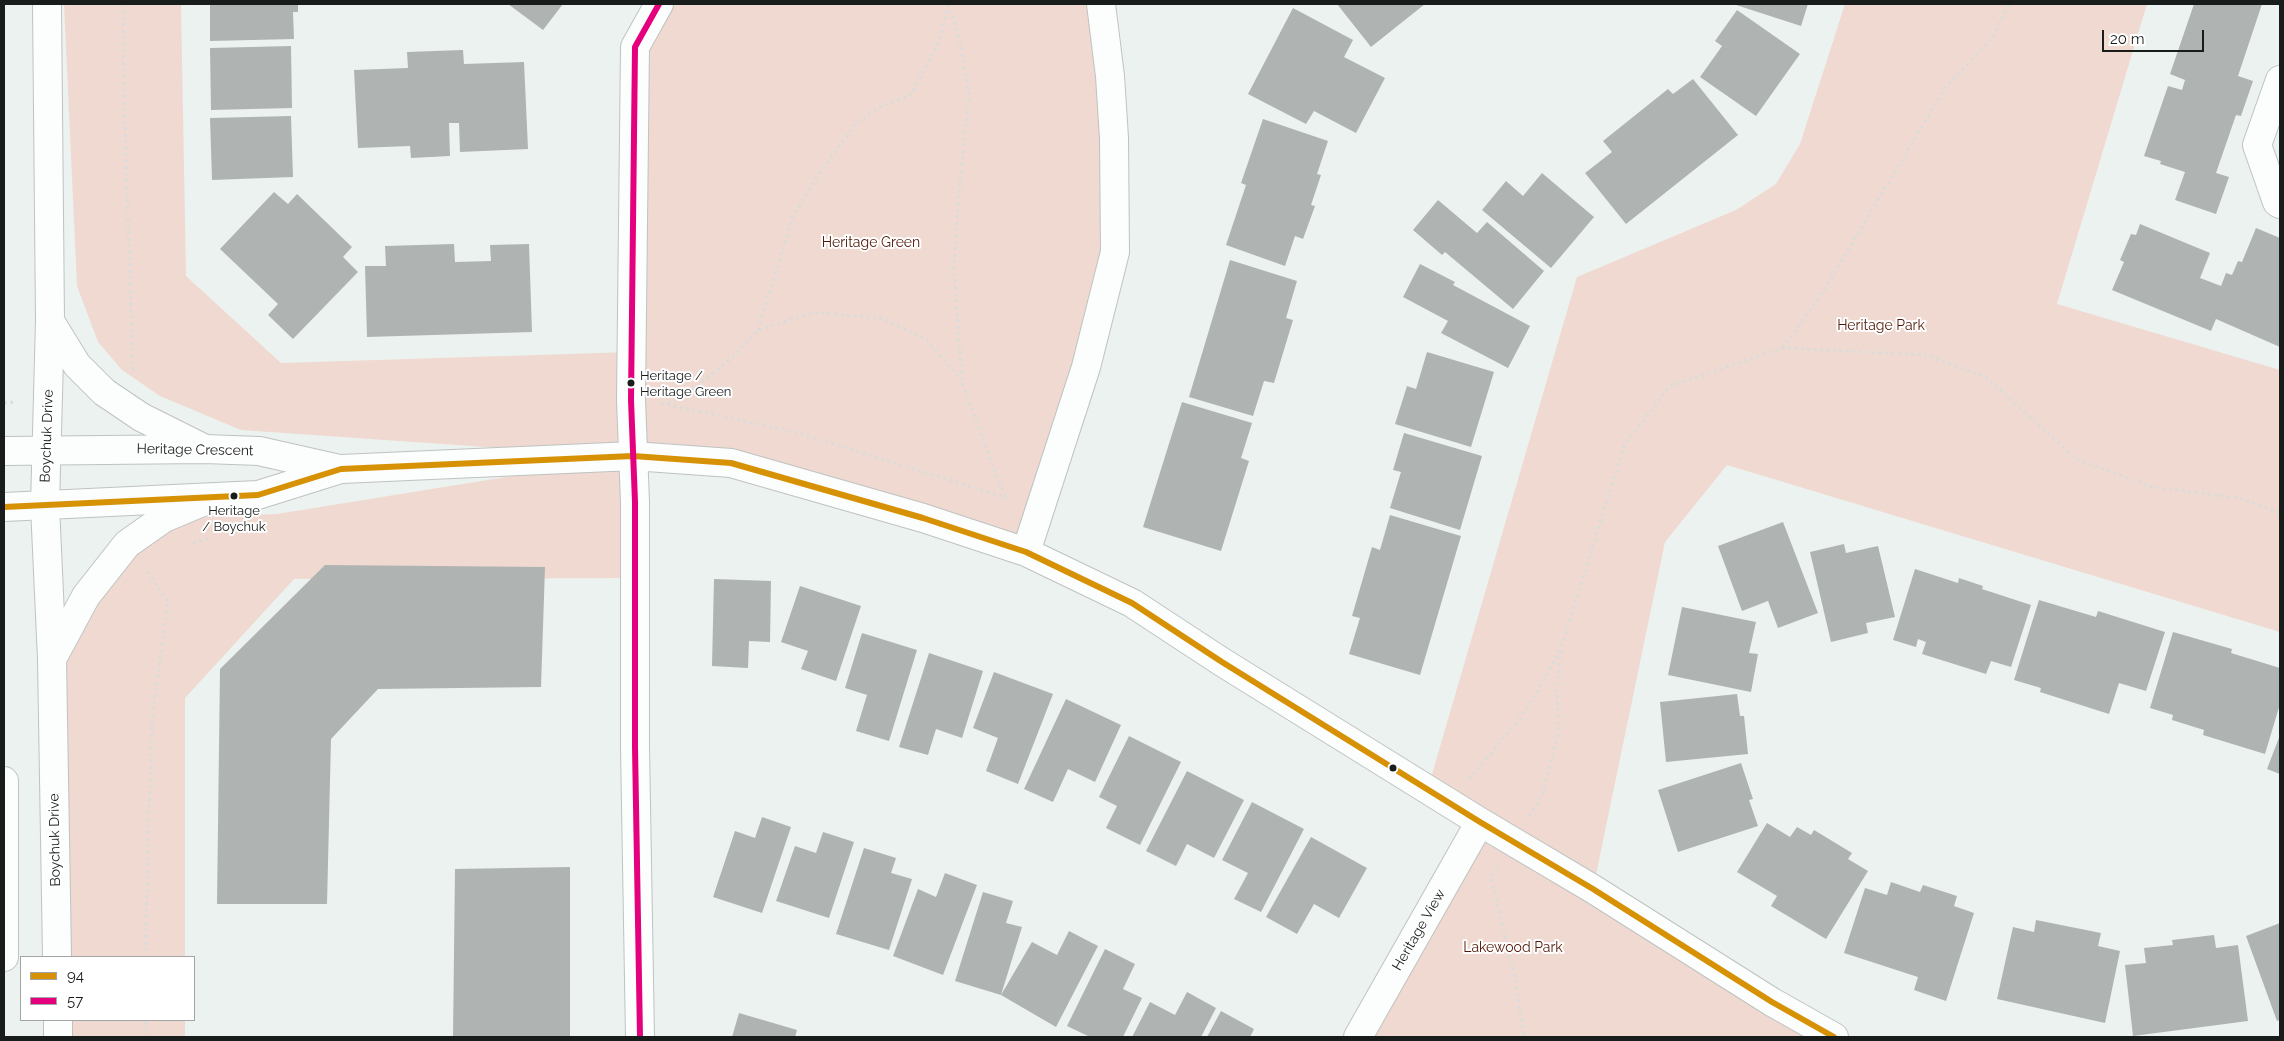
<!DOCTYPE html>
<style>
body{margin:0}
#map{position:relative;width:2284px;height:1041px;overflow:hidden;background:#ecf2f0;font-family:Raleway,sans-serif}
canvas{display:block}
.frame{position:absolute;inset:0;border:5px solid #181d1b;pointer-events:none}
.legend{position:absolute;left:20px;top:956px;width:175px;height:65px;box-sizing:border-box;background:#fff;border:1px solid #a3a5a4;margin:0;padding:6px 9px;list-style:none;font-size:15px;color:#181d1b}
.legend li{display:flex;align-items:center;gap:10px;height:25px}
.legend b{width:25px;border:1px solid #a3a5a4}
.scale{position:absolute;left:2102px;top:30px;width:102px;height:22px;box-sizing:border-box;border:2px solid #181d1b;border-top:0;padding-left:6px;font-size:15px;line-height:18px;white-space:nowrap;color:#181d1b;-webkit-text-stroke:4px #fff;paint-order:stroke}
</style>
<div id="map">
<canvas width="2284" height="1041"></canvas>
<div class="frame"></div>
<ul class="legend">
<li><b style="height:6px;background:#d69104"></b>94</li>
<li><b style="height:6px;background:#e5007d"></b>57</li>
</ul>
<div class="scale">20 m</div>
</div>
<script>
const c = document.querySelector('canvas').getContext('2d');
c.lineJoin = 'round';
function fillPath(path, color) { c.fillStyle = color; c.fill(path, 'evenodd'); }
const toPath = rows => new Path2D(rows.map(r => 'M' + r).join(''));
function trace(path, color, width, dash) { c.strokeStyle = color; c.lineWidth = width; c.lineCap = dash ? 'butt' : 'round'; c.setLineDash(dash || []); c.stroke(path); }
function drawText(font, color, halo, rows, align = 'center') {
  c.font = font + ' Raleway,sans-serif'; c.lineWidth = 4; c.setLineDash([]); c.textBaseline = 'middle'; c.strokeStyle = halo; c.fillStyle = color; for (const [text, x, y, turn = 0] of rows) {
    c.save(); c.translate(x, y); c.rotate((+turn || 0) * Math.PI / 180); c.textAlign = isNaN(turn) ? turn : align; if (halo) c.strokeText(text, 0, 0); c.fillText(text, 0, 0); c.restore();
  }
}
fillPath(toPath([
 [64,4,181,4,186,276,281,363,632,352,635,47,659,4,1101,4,1115,252,1023,547,815,488,634,456,635,578,294,579,185,698,185,957,57,957,52,659,164,518,277,514,630,457,241,430,160,396,122,370,98,342,77,286],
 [1845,4,2147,4,2057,304,2280,370,2280,632,1727,465,1665,542,1593,889,1815,1037,1364,1037,1480,823,1428,788,1577,277,1736,210,1776,184,1800,144],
 [58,1020,185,1020,185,1037,58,1037]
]), '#f0d9d0');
fillPath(toPath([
 [210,4,298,4,298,12,293,12,294,39,210,41],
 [508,4,563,4,543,30],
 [1337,4,1425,4,1371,47],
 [1733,4,1808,4,1801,26],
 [2194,4,2262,4,2238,76,2253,81,2241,116,2236,115,2216,173,2229,177,2216,214,2175,200,2185,172,2160,164,2161,161,2144,156,2168,86,2182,90,2185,80,2170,74],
 [1293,8,1353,40,1344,57,1385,78,1356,133,1314,111,1306,124,1248,94],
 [1737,10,1800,54,1756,116,1700,77,1722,46,1715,41],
 [291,46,292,108,211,110,210,48],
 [463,50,464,64,524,62,528,149,460,152,459,123,449,123,450,156,411,158,410,146,358,148,354,70,408,68,407,52],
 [1693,79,1738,135,1626,224,1585,173,1612,152,1603,141,1668,89,1673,94],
 [291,116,293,177,212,180,210,118],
 [1263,119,1328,141,1317,174,1321,175,1311,205,1315,206,1303,239,1295,236,1285,266,1226,245,1246,185,1241,183],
 [1542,173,1594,217,1551,268,1482,210,1506,181,1523,196],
 [274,192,288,204,297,194,352,247,343,257,358,272,293,339,268,315,278,304,220,249],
 [1438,200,1477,233,1487,222,1544,271,1513,309,1445,252,1442,255,1413,230],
 [2140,224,2210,253,2200,278,2221,286,2226,273,2232,275,2238,261,2242,262,2256,228,2280,238,2280,347,2216,319,2211,331,2112,290,2124,262,2120,260,2131,234,2136,235],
 [454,244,455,262,491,261,490,245,529,244,532,332,367,337,365,266,386,266,385,246],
 [1230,260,1297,281,1286,318,1293,320,1274,383,1264,381,1253,416,1189,397],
 [1420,264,1455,282,1453,285,1530,326,1508,368,1441,333,1448,321,1403,297],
 [1427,352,1494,372,1471,447,1395,424,1407,386,1416,389],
 [1182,402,1252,423,1241,458,1249,461,1221,551,1143,527],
 [1404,433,1482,456,1460,530,1390,508,1401,472,1393,470],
 [1390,515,1461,536,1420,675,1349,654,1360,618,1352,616,1372,547,1380,550],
 [1783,522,1818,613,1778,628,1768,601,1742,611,1718,546],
 [1844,544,1846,553,1878,546,1895,617,1866,623,1868,633,1831,642,1810,552],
 [325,565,545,567,541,687,378,689,331,739,327,904,217,904,220,669],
 [1915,569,1958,583,1959,578,1983,586,1982,589,2031,605,2011,667,1991,661,1986,674,1922,654,1926,642,1918,639,1916,647,1893,640],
 [714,579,771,581,770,642,749,641,748,668,712,666],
 [800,586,861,606,836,681,801,669,808,651,781,642],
 [2039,600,2096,617,2098,611,2165,632,2146,691,2119,683,2109,714,2040,692,2041,688,2014,680],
 [1682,607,1756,622,1749,653,1758,654,1751,692,1668,675],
 [2173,632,2232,649,2231,653,2280,668,2280,704,2265,754,2203,735,2204,730,2172,720,2173,715,2150,708],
 [862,633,917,650,889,741,856,731,867,695,845,688],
 [929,653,983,671,962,738,936,729,928,755,899,747],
 [994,672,1053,694,1018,784,986,771,998,738,973,728],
 [1737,694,1740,716,1744,716,1748,754,1666,762,1660,702],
 [1066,699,1121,725,1095,782,1068,769,1053,802,1024,789],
 [2280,735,2280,774,2267,769],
 [1129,736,1181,762,1140,845,1106,828,1117,806,1099,797],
 [1741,763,1753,799,1749,800,1758,826,1678,852,1658,790],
 [1187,771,1244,800,1214,858,1187,844,1176,866,1146,851],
 [1252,802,1304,829,1261,912,1234,899,1248,873,1222,860],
 [762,817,791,827,762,913,713,897,735,831,755,838],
 [1767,823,1790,837,1797,827,1811,835,1814,830,1852,853,1848,859,1868,871,1826,939,1771,906,1777,896,1737,872],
 [823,832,854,842,829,918,776,901,795,846,816,853],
 [1311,837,1367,868,1339,918,1314,904,1297,934,1266,917],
 [864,848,896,858,891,873,912,879,889,950,836,934],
 [570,867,570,1037,453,1037,455,869],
 [945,873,977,885,943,975,893,956,918,889,936,897],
 [1891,882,1920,892,1923,885,1957,896,1954,906,1974,913,1946,1001,1914,990,1918,977,1844,953,1865,888,1887,895],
 [983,892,1013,901,1006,923,1022,927,1001,995,1032,942,1057,955,1069,931,1098,946,1056,1027,1001,995,955,981],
 [2036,920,2101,933,2098,946,2120,951,2105,1023,1997,999,2013,927,2034,932],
 [2280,923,2280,1020,2277,1021,2246,936],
 [2214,935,2216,948,2238,945,2248,1021,2133,1036,2125,965,2146,963,2144,948,2173,945,2172,940],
 [1105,949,1135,964,1123,989,1142,998,1123,1037,1090,1037,1067,1026],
 [1187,992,1216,1008,1201,1037,1132,1037,1150,1002,1175,1015],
 [1221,1011,1254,1029,1250,1037,1207,1037],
 [739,1013,797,1030,795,1037,732,1037]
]), '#afb4b2');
const minor = toPath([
 [2280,80,2257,145,2277,202,2280,204],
 [4,451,205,449,259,451,339,469],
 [4,507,258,495,341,469,633,456,731,463,923,518,1026,552,1132,603,1222,662,1480,822,1593,889,1772,1002,1834,1037],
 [1026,552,1086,367,1115,252,1114,138,1110,76,1101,4],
 [640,1037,635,747,635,502,631,400,635,47,659,4],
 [1358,1037,1480,822]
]);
const major = toPath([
 [47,4,50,321,45,506,52,659,57,957],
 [50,321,77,365,104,392,141,417,205,449],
 [52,659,86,596,127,544,164,518,212,498],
 [4,781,4,957],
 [58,1020,58,1037]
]);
trace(minor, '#bec3c1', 30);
trace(major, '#bec3c1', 30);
trace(toPath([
 [123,4,123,65,133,373],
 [948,4,958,33,969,94,958,203,954,268,962,381,993,467,1006,497],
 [758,330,793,216,819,174,857,122,883,105,911,95,940,40,948,4],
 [1783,348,1824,290,1945,88,1994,35,2009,4],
 [4,403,16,402],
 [661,403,795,432,1007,498],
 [669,403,696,387,733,357,758,330,814,312,884,319,927,340,961,380],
 [193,543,212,537],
 [1469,779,1519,720,1539,689,1562,645,1624,446,1670,386,1783,348,1926,355,1986,377,2076,459,2152,487,2239,498,2280,513],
 [1529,816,1543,793,1558,734,1557,687,1561,648],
 [1497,868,1491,877,1514,973,1524,1037],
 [145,957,152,718,168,602,147,571],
 [145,1037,145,1020]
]), '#d9dcdb', 3, [2.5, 4]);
trace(minor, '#fcfdfd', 28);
trace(major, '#fcfdfd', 28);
trace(toPath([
 [4,507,258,495,341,469,633,456,731,463,923,518,1026,552,1132,603,1222,662,1480,822,1593,889,1772,1002,1834,1037]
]), '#d69104', 6);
trace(toPath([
 [640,1037,635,747,635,502,631,400,635,47,659,4]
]), '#e5007d', 6);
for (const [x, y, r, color] of [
 [631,383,4.5,"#181d1b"],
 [234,496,4.5,"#181d1b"],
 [1393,768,4.5,"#181d1b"]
]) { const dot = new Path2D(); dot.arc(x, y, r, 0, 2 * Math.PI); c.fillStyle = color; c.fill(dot); trace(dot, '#fff', 2); }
drawText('13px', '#181d1b', '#fff', [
 ["Heritage /",640,376],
 ["Heritage Green",640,392],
 ["Heritage",234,511,"center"],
 ["/ Boychuk",234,527,"center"]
], 'left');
drawText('14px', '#501807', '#fff', [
 ["Heritage Green",871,243],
 ["Heritage Park",1881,326],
 ["Lakewood Park",1513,948]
]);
drawText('14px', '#181d1b', '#fff', [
 ["Boychuk Drive",47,436,-88],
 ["Heritage Crescent",195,450,1],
 ["Boychuk Drive",55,840,-91],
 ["Heritage View",1419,930,-60]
]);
</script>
